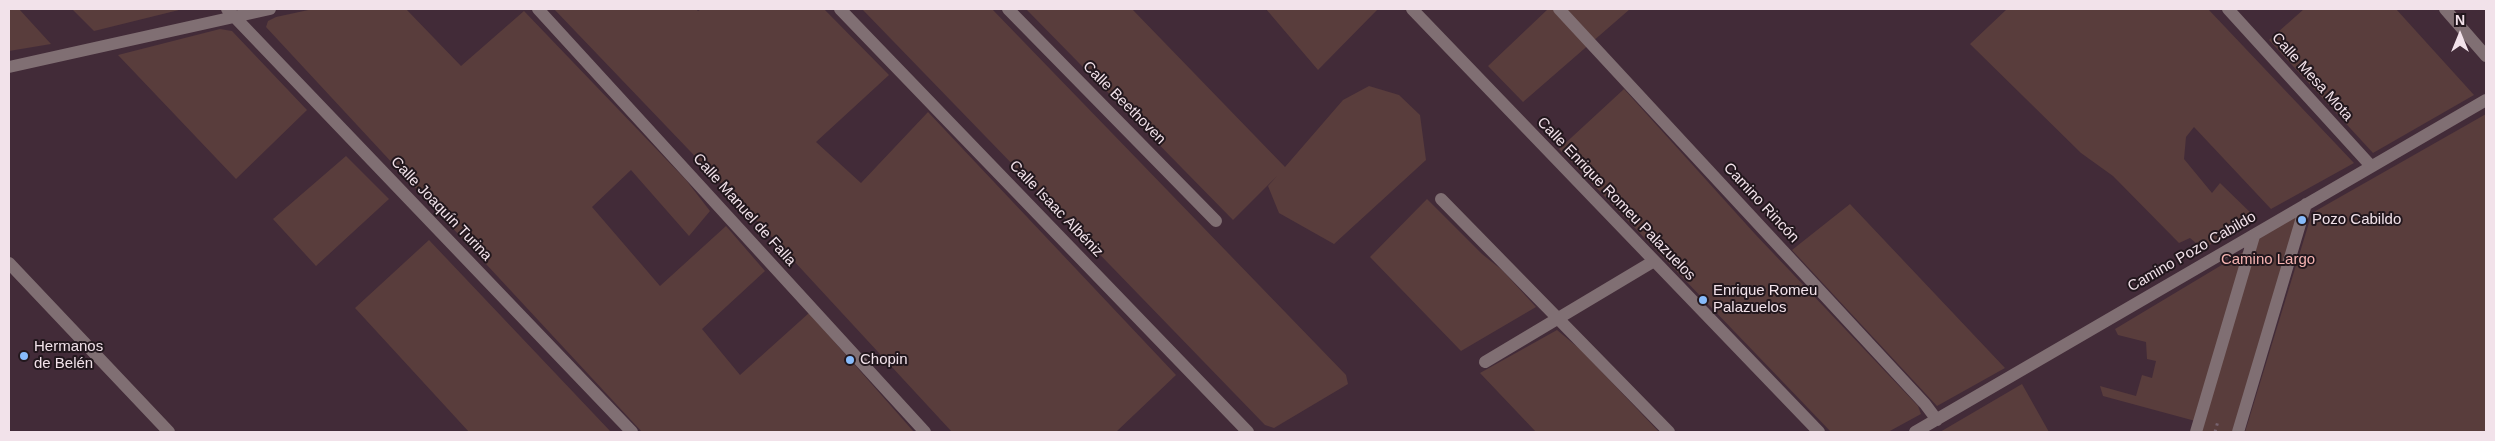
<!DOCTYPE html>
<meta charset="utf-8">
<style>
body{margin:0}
#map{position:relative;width:2495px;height:441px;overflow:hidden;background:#422b38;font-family:Arial,sans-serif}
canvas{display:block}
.frame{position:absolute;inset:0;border:10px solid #f2e2ea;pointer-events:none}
.north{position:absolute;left:2435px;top:10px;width:50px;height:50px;-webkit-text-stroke:4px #22171d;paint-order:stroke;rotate:0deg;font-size:14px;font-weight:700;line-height:20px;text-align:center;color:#f2e2ea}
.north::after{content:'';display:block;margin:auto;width:18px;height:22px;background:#f2e2ea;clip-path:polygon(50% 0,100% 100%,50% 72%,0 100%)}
</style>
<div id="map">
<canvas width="2495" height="441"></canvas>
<div class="frame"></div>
<div class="north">N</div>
</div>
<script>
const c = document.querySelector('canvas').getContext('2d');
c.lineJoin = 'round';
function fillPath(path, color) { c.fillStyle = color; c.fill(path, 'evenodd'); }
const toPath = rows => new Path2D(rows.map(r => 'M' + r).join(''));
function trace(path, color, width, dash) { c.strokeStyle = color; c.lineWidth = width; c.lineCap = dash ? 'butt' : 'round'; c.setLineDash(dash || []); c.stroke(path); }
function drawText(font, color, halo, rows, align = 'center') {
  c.font = font + ' Arial,sans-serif'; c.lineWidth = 4; c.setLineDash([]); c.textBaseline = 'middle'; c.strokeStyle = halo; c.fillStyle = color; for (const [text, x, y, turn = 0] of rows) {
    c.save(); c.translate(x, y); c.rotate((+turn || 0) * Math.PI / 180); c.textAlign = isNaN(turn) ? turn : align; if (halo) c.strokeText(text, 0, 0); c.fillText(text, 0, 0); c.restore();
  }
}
fillPath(toPath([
 [9,9,19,9,51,44,9,51],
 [72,9,183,9,94,31],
 [313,9,406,9,461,66,524,11,686,180,710,211,689,236,631,170,592,207,660,286,726,226,765,271,702,329,740,375,809,313,914,432,642,432,266,27,268,21,276,17],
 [554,9,696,9,698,11,701,9,824,9,889,75,816,142,861,183,928,112,1176,375,1116,432,952,432,756,220],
 [862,9,992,9,1346,375,1348,384,1274,428,1265,425],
 [1026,9,1132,9,1285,167,1343,100,1369,86,1399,95,1420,115,1426,160,1334,244,1279,213,1268,186,1277,176,1233,220],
 [1266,9,1378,9,1318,70],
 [1548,9,1630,9,1523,102,1488,66],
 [2007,9,2208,9,2354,163,2271,209,2194,127,2186,137,2184,159,2212,193,2220,183,2256,218,2203,249,2190,238,2179,243,2113,176,2081,153,1970,44],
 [2304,9,2396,9,2474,95,2373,153,2269,40],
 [220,29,232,31,307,110,236,179,118,55],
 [1624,89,1755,234,1918,406,1921,414,1888,432,1831,432,1559,149],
 [2486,114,2486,432,2245,432,2312,213],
 [346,156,389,199,316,266,273,219],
 [1427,199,1482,254,1502,270,1536,307,1461,351,1370,257],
 [1850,204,2005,368,1937,406,1792,250],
 [2306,204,2238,432,2196,432,2199,422,2103,396,2100,386,2136,396,2142,375,2152,378,2156,361,2147,359,2146,342,2118,335,2115,329,2250,248,2254,236],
 [429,240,611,432,469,432,355,308],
 [1557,330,1581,350,1659,432,1536,432,1480,373],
 [2022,384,2049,432,1940,432]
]), '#593d3c');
trace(toPath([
 [2215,432,2218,421]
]), '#77626e', 3, [2.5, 4]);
trace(toPath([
 [227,9,632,432],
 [538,9,925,432],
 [840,9,1248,432],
 [1008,9,1216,221],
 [1412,9,1819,432],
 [1559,9,1925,404,1937,420],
 [2228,9,2371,166],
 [2445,9,2486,56],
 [9,67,270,9],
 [1441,199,1669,432],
 [9,263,169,432],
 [1485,362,1654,261],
 [1915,432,2486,100],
 [2196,432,2254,236],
 [2238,432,2306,204]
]), '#806f73', 12);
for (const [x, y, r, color] of [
 [2302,220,5,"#87bbfb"],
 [1703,300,5,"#87bbfb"],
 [24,356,5,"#87bbfb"],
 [850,360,5,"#87bbfb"]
]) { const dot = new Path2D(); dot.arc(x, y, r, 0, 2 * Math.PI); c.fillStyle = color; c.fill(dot); trace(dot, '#22171d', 2); }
drawText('15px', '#f2e2ea', '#22171d', [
 ["Calle Mesa Mota",2312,77,48],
 ["Calle Beethoven",1124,103,45],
 ["Calle Enrique Romeu Palazuelos",1616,199,46],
 ["Camino Rincón",1761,203,47],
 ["Calle Joaquín Turina",441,209,46],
 ["Calle Isaac Albéniz",1056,209,46],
 ["Calle Manuel de Falla",744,210,48],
 ["Camino Pozo Cabildo",2192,252,-30]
]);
drawText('15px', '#f2e2ea', '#22171d', [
 ["Pozo Cabildo",2312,220],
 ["Enrique Romeu",1713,291],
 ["Palazuelos",1713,308],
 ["Hermanos",34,347],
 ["de Belén",34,364],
 ["Chopin",860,360]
], 'left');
drawText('15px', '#f5b3b1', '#22171d', [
 ["Camino Largo",2268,260]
]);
</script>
